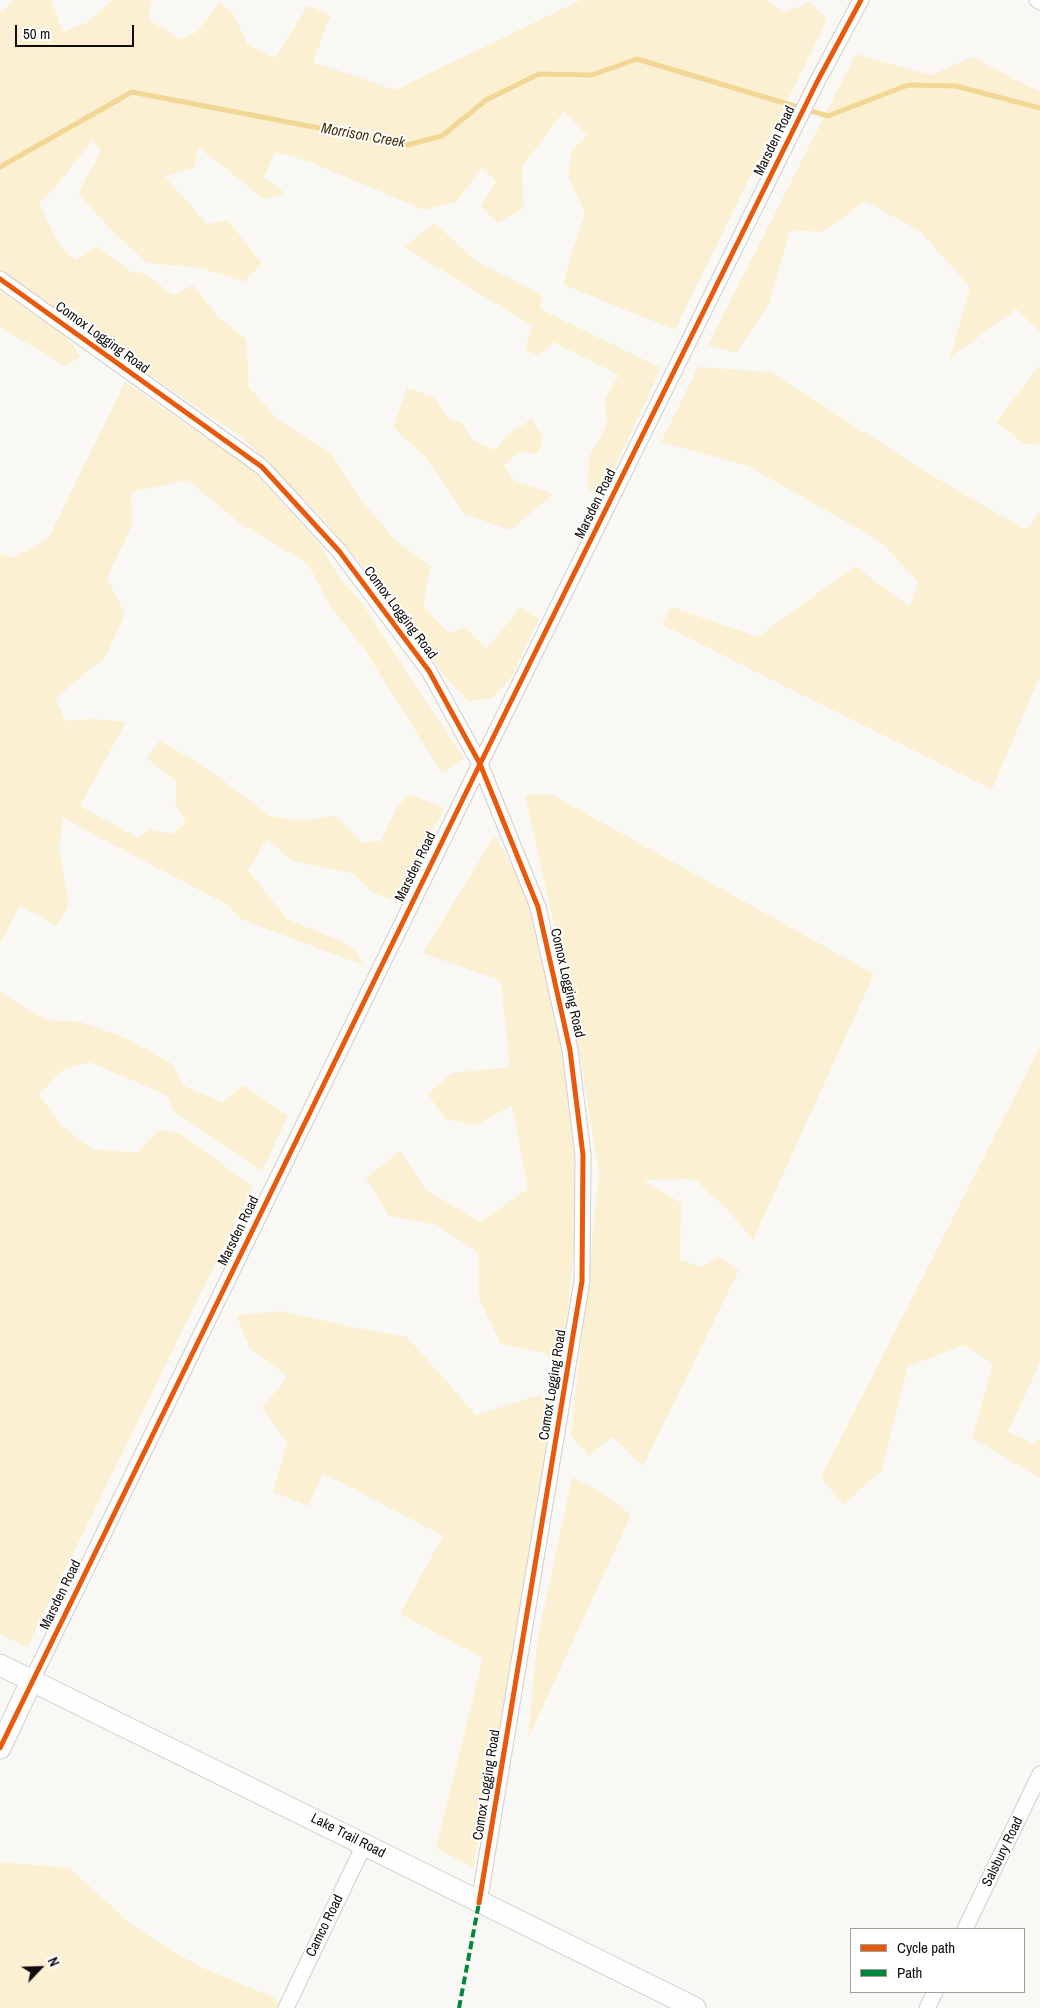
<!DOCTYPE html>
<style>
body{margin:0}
#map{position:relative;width:1040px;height:2008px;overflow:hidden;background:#f9f8f5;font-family:"Archivo Narrow",sans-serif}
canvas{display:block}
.legend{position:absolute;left:850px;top:1928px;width:175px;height:65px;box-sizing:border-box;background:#fff;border:1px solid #9f9f9e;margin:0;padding:6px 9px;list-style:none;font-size:15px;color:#0f0e0c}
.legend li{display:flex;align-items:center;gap:10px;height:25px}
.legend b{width:25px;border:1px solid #9f9f9e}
.north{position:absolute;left:15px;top:1943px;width:50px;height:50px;-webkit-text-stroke:4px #fff;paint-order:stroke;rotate:66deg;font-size:14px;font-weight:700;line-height:20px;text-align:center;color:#0f0e0c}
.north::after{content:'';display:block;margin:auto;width:18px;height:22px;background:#0f0e0c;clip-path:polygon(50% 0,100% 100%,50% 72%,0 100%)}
.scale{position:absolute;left:15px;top:25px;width:119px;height:22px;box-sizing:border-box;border:2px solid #0f0e0c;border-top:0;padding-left:6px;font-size:15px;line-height:18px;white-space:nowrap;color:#0f0e0c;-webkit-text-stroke:4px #fff;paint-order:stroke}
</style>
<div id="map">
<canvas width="1040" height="2008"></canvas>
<ul class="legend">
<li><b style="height:6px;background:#e8590c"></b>Cycle path</li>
<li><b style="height:6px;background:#00873e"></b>Path</li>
</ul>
<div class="north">N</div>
<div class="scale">50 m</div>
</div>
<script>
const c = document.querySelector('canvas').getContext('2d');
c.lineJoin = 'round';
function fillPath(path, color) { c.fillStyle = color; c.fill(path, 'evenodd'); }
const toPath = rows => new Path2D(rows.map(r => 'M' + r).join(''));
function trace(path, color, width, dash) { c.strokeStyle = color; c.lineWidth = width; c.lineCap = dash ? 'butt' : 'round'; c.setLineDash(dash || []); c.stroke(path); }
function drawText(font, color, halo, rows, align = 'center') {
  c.font = font + ' "Archivo Narrow",sans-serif'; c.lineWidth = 4; c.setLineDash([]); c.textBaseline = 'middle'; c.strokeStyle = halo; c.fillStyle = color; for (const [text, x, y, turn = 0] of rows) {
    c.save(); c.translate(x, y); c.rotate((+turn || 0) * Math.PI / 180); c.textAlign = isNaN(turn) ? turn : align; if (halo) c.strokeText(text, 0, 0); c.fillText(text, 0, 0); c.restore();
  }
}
fillPath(toPath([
 [15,0,51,0,63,32,88,22,112,0,151,0,149,20,180,39,197,32,219,2,234,15,248,45,275,58,308,5,330,16,313,62,395,90,581,0,767,0,783,13,810,2,827,20,675,330,564,285,569,262,585,213,568,176,572,150,587,135,564,111,522,167,524,208,498,223,481,207,496,181,482,168,456,202,424,210,310,162,275,152,264,177,286,194,264,199,198,147,194,168,165,177,207,224,228,220,262,264,244,282,201,268,147,263,112,231,78,193,101,151,93,140,52,191,39,203,59,245,75,260,97,246,131,272,144,273,173,295,193,285,219,318,246,339,249,387,277,419,331,453,361,500,397,542,431,566,423,606,449,633,466,627,486,649,521,607,539,618,511,678,493,698,468,701,446,678,379,586,321,517,242,437,196,407,0,269,0,14],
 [856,54,931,75,972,57,1040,92,1040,332,1016,309,950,358,970,287,921,232,865,201,823,232,790,230,769,304,736,353,708,345],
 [435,223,476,261,543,295,540,309,661,368,603,492,588,490,589,457,607,425,605,398,619,375,553,342,539,356,525,349,532,326,404,247],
 [0,290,66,336,81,357,65,366,0,327],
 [1040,365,1040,445,1024,444,996,422],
 [698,367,771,372,926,472,1026,530,1040,512,1040,676,992,789,758,673,662,624,672,607,758,637,855,566,910,607,918,582,880,541,748,466,661,442],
 [125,382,252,469,318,542,341,580,360,600,464,759,442,773,365,650,330,606,308,564,238,522,188,480,131,492,132,525,107,578,125,614,106,656,55,699,66,721,94,719,126,722,80,806,139,838,150,829,172,834,186,822,175,804,177,782,147,758,160,740,212,772,270,816,301,821,335,816,362,843,381,841,397,807,409,794,444,808,397,902,372,892,352,873,292,861,267,838,248,870,287,919,338,940,355,950,365,966,241,919,226,904,63,818,59,850,69,904,57,926,20,906,0,944,0,554,13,558,48,539],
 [407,388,434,397,448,418,462,423,473,441,495,450,510,433,532,419,543,437,538,454,518,452,504,466,514,480,554,494,510,530,464,514,426,458,393,427],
 [551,794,874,974,753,1240,728,1210,694,1179,643,1180,681,1203,680,1260,701,1267,719,1257,739,1270,643,1466,612,1437,589,1456,571,1435,599,1173,571,1002,525,795],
 [495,835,525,890,555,1016,582,1175,561,1377,545,1353,501,1344,479,1299,478,1253,437,1225,389,1216,366,1178,400,1151,426,1190,480,1222,528,1189,512,1105,477,1125,445,1119,428,1094,452,1073,510,1067,501,981,423,953],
 [0,992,46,1020,81,1022,130,1040,174,1065,182,1085,223,1103,243,1085,288,1116,262,1171,174,1112,167,1095,89,1062,61,1071,39,1095,61,1125,92,1149,137,1153,159,1130,181,1134,253,1187,27,1647,0,1634],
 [1040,1047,1040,1362,1008,1432,1035,1444,1040,1438,1040,1478,972,1438,993,1364,965,1345,908,1366,882,1470,843,1505,821,1477],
 [281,1311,353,1327,407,1337,476,1415,539,1395,560,1404,473,1868,436,1848,483,1658,400,1614,443,1536,323,1473,308,1506,273,1492,287,1443,262,1408,288,1376,250,1349,236,1315],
 [572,1477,600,1491,631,1515,528,1739,537,1642],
 [0,1862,69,1868,129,1922,161,1944,200,1967,273,1997,285,2008,0,2008]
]), '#fcf0d2');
trace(toPath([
 [0,167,132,92,407,145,442,136,486,100,539,74,592,75,637,59,828,116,908,85,956,86,1040,108]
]), '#f1d694', 5);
const street = toPath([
 [1037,0,1040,2],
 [0,279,262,467,339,551,429,671,480,764,538,907,570,1050,583,1155,582,1281,479,1903],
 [32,1680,480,764,817,82,861,0],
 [965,1929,1040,1774],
 [286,2008,365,1843],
 [927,2008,935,1992]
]);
const secondary = toPath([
 [0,1665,695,2008],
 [0,1748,32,1680]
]);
trace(street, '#d0cfcd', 17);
trace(secondary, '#d0cfcd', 23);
trace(street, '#fefefe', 15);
trace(secondary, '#fefefe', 21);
trace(toPath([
 [459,2008,479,1903]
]), '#00873e', 4, [8, 4]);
trace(toPath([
 [0,279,262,467,339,551,429,671,480,764,538,907,570,1050,583,1155,582,1281,479,1903],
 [0,1748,480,764,817,82,861,0]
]), '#e8590c', 5);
drawText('14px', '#0f0e0c', '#fff', [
 ["Marsden Road",775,141,-64],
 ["Comox Logging Road",102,338,36],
 ["Marsden Road",596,504,-64],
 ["Comox Logging Road",400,613,53],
 ["Marsden Road",416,867,-64],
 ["Comox Logging Road",567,983,77],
 ["Marsden Road",239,1231,-64],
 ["Comox Logging Road",553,1385,-81],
 ["Marsden Road",61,1595,-64],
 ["Comox Logging Road",487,1785,-81],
 ["Lake Trail Road",348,1836,27],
 ["Salsbury Road",1003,1852,-64],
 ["Camco Road",325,1926,-64]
]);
drawText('italic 15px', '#43340a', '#fff', [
 ["Morrison Creek",363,136,10]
]);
</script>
